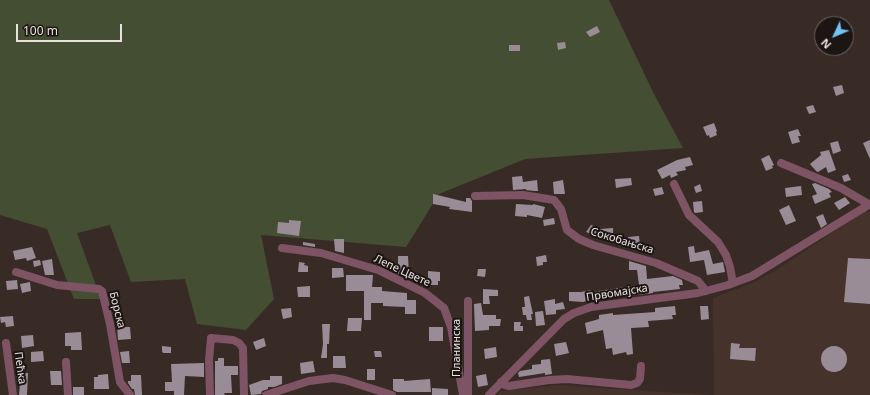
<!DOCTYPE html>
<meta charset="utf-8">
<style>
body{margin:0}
#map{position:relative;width:870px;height:395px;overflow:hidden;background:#382b26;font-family:"Noto Sans",sans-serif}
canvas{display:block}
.north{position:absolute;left:814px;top:16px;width:40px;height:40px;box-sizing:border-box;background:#1b1513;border:1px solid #6e6764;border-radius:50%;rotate:226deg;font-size:11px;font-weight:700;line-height:16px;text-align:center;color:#eae1de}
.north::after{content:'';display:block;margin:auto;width:14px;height:18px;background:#76c0f6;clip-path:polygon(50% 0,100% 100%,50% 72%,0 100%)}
.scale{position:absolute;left:16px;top:24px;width:106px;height:18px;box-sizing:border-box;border:2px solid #eae1de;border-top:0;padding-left:5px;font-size:12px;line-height:14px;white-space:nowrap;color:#eae1de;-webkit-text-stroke:3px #1b1513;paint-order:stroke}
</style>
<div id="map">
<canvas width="870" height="395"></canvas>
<div class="north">N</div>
<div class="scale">100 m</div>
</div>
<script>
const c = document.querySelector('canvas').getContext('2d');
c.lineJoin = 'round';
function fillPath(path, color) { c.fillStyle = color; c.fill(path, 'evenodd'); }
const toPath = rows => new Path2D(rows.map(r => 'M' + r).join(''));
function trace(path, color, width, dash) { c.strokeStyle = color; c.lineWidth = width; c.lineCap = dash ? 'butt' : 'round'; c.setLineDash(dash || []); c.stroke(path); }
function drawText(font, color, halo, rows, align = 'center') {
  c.font = font + ' "Noto Sans",sans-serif'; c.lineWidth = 4; c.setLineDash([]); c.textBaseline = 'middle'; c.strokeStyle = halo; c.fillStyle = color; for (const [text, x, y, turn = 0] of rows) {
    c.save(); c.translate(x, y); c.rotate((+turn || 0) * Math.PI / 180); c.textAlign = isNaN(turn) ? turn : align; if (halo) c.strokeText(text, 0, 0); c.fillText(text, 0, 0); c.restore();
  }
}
fillPath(toPath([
 [864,211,870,213,870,395,714,395,713,298,755,282,780,268],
 [558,385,708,395,497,395,501,391]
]), '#45322b');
fillPath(toPath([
 [0,0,609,0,654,94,683,148,525,159,439,194,406,247,261,235,274,299,246,330,197,324,185,279,131,282,110,225,77,233,101,299,74,299,47,229,0,215]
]), '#444e32');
fillPath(toPath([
 [597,26,600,32,590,37,586,32],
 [565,42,566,48,558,50,557,43],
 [509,45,520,45,520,51,509,51],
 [842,85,844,93,836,96,833,87],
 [813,105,816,112,809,114,806,107],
 [714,123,717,131,716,132,717,135,710,138,709,135,707,136,703,127],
 [798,129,801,136,798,136,800,142,792,144,788,132],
 [870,140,870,159,863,143],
 [838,141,841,151,833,154,830,143],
 [829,150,836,170,828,173,826,167,818,172,816,171,810,164,821,155,820,152],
 [769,155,774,165,772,166,773,168,766,171,761,159],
 [690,157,693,165,685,167,686,170,676,172,678,175,671,178,670,175,662,179,657,170,677,160],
 [848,174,851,180,844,182,842,176],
 [522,176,523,182,537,180,538,191,534,191,526,190,526,189,513,190,512,177],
 [631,178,632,185,616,188,615,179],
 [563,180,565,194,554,194,553,182],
 [815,183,829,189,832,192,829,193,831,197,815,204,812,196,817,194,812,184],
 [700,184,702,191,696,193,694,187],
 [801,186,802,195,786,197,785,188],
 [662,187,664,194,655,196,653,189],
 [433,194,466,202,466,198,470,198,472,201,472,212,449,209,450,207,433,204],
 [845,197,850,203,839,210,834,203],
 [702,201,703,212,695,213,694,212,693,202],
 [516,204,533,205,533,204,545,207,542,218,527,215,527,217,515,216],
 [789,205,796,221,786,225,779,210],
 [823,214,827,224,821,228,816,217],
 [554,218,555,224,544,226,543,220],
 [289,220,301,221,299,236,277,233,278,222,289,223],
 [591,225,601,229,613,228,613,236,600,237,586,232],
 [639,236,640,247,629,248,628,237],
 [334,239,344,239,344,253,335,251],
 [303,242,315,244,315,247,303,245],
 [694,246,695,253,709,250,713,264,723,262,725,272,707,275,704,260,690,262,688,247],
 [32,247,36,258,27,261,26,258,15,260,13,251],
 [546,255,547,262,543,262,543,265,537,266,536,257],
 [398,256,408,256,409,274,398,274],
 [848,258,870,259,870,304,844,302],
 [52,259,54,275,45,275,42,261],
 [40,260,41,265,34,267,33,261],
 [629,261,646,266,647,279,673,276,682,280,683,285,679,285,680,289,653,292,653,293,599,300,598,298,583,302,569,301,569,292,581,292,591,290,592,292,639,285,637,270,629,270],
 [299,262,305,263,304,265,308,266,308,272,298,272],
 [332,268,343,268,344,277,332,278],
 [478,269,486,269,485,277,477,276],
 [428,271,440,272,440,281,438,281,438,285,428,285],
 [346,275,373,275,372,287,382,287,382,291,407,293,407,300,416,300,416,314,405,314,405,307,383,306,383,303,371,303,371,320,364,320,364,291,346,291],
 [17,280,18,289,7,290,6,281],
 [30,282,31,291,22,293,20,284],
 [310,286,310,297,298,297,297,287],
 [483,289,498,290,498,296,489,296,490,304,483,304],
 [529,296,533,314,531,314,532,320,527,320,526,315,523,315,522,307,525,307,524,297],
 [555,299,555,304,563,302,565,309,556,310,556,314,546,315,544,301],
 [481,303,483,315,496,315,496,319,501,319,500,326,489,326,489,330,475,331,474,304],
 [675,306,676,315,672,315,673,319,648,321,649,327,631,328,633,354,627,355,626,352,613,355,612,348,606,349,603,330,587,334,585,323,599,319,599,315,613,313,613,315,655,312,655,308],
 [700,306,708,306,709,319,701,320],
 [291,308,292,317,283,319,281,309],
 [543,311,545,325,536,326,535,312],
 [13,316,14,326,6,327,5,322,1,323,0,317],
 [348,318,362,318,361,331,347,331],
 [514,322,521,322,520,326,523,326,523,331,514,331],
 [322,324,330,324,329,344,327,344,327,358,321,358,323,344],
 [117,325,124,325,124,327,130,327,131,339,118,340],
 [429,327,443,327,443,341,429,341],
 [81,332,82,350,71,350,71,346,65,346,65,333],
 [33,335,34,346,22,348,21,336],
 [264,338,266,346,256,350,253,342],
 [566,342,569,353,556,356,554,344],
 [731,343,740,344,739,348,756,348,755,361,730,359],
 '821 359a13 13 0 1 1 26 0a13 13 0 1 1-26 0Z',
 [162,346,171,347,171,353,163,353,162,351],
 [496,347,497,357,485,359,484,349],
 [43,351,44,361,31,362,31,352],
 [129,351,130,363,122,363,120,352],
 [374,351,381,351,382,357,375,357],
 [333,356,345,356,346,368,333,368],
 [218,358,224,358,224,366,238,366,238,375,231,375,232,393,224,393,225,395,215,395,215,361,218,361],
 [550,359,552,374,545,375,545,373,519,377,518,373,520,371,532,369,532,365,541,364,541,360],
 [313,361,315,372,301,374,300,363],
 [204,363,204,377,185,376,184,395,174,395,174,391,165,391,165,382,172,382,171,364],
 [367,369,375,369,375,380,367,380],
 [50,371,61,371,62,385,51,385],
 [16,373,28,373,27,395,19,395,20,384,17,384],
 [108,374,109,389,94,389,94,377,98,377,98,375],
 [486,374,488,385,478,387,476,376],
 [131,375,141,375,142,395,135,395,134,389,132,389,128,383,128,381,131,381],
 [270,376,282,376,282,384,274,387,268,387,268,389,262,391,261,394,251,395,249,385,263,380,270,380],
 [393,379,404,379,404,381,430,379,431,392,397,392,393,390],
 [73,387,84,387,84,395,73,395],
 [432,388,448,389,448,395,432,395]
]), '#9a8c96');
trace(toPath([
 [781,163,841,188,870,205],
 [674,184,689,215,718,242,726,255,730,267,733,283],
 [475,196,523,195,554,200,561,209,567,230,579,239,593,245,656,263,698,281,706,291],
 [282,248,321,253,378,270,425,293,444,308,451,327,463,395],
 [16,272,57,285,99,289,102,291,110,324,120,382,130,395],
 [468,301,468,395],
 [6,343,13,395],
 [66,362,68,395],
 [501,382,505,385,509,386,549,380,567,379,631,385,637,383,640,379,641,366],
 [210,395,209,360,211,338,233,340,239,343,243,348,244,395],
 [266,395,309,381,333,378,345,380,392,395],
 [489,395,564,319,574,313,591,307,698,293,728,285,752,276,870,204]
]), '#7e5465', 8);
drawText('11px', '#eae1de', '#1b1513', [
 ["Сокобањска",622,241,17],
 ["Лепе Цвете",402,271,25],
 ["Првомајска",617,293,-9],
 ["Борска",117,310,76],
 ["Планинска",457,348,-90],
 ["Пећка",20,368,82]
]);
</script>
